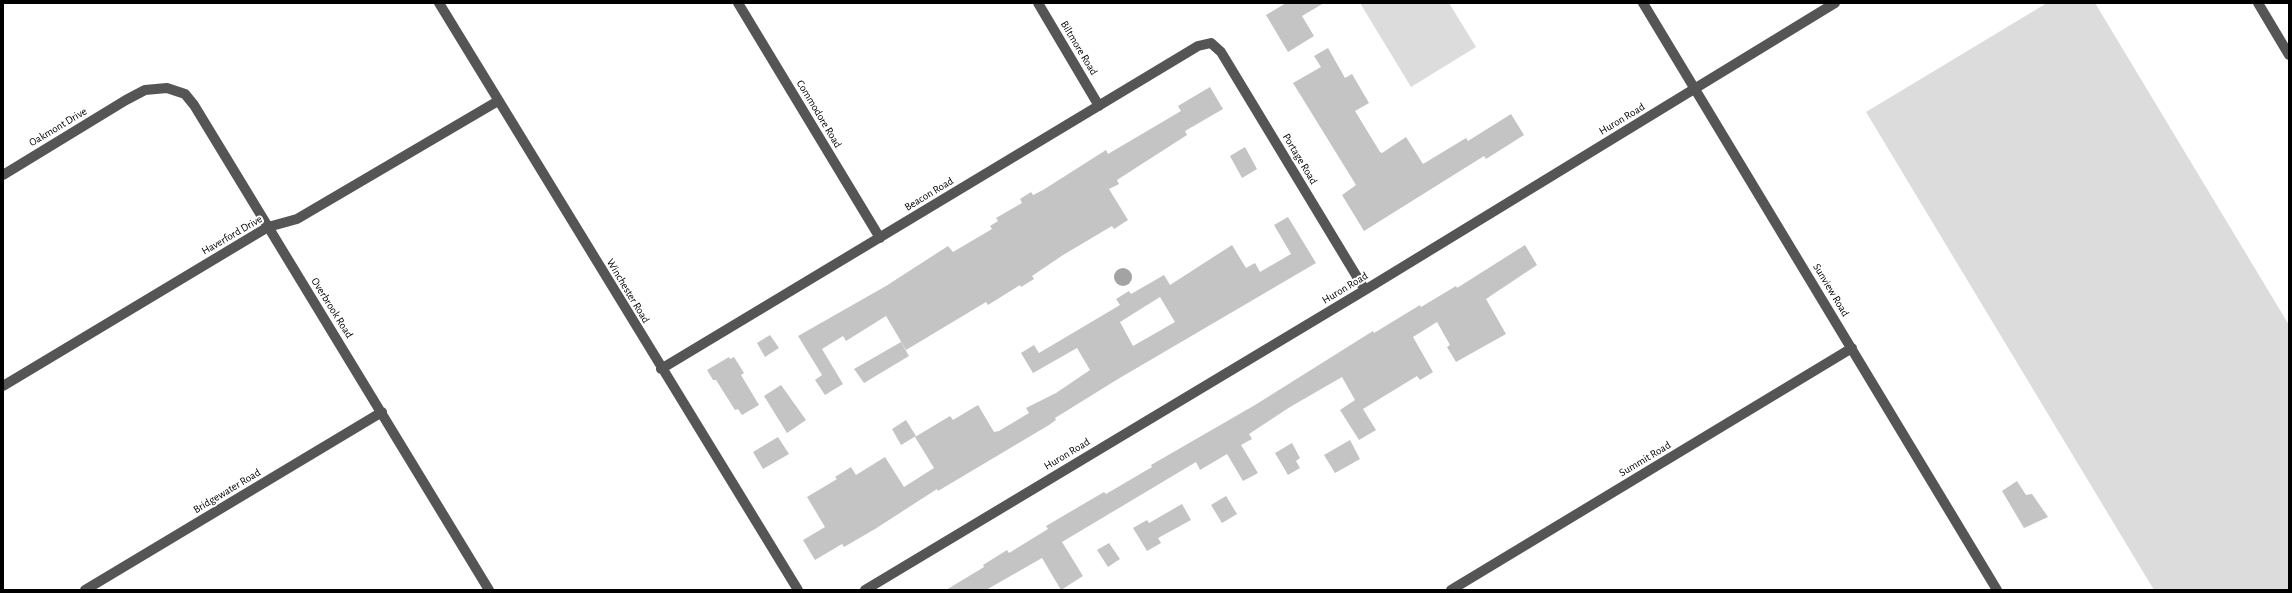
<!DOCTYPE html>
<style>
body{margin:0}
#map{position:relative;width:2292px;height:593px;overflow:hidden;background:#fff;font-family:"Alegreya Sans",sans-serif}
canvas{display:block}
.frame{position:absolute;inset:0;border:4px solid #000;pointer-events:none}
</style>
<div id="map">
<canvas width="2292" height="593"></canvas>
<div class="frame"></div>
</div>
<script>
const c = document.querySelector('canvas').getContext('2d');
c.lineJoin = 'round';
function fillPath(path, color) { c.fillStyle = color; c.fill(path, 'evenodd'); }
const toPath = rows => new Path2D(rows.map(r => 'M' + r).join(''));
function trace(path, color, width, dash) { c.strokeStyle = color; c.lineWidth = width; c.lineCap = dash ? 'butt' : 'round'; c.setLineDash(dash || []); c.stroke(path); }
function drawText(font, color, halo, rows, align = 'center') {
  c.font = font + ' "Alegreya Sans",sans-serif'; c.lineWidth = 4; c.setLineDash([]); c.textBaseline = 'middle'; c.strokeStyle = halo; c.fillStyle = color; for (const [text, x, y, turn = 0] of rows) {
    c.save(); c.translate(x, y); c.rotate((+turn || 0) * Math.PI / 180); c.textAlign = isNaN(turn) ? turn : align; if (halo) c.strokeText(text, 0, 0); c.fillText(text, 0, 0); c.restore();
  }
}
fillPath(toPath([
 [1360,3,1449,3,1476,47,1411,87],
 [2047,3,2095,3,2289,325,2289,590,2154,590,1866,112]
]), '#dcdcdc');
fillPath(toPath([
 '1114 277a9 9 0 1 1 18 0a9 9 0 1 1-18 0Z'
]), '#a3a3a3');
fillPath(toPath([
 [1286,3,1324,3,1302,16,1314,36,1288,52,1266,15],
 [1328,48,1345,78,1352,74,1369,103,1355,111,1380,152,1382,153,1406,137,1423,164,1466,138,1468,141,1511,114,1524,135,1486,159,1484,156,1364,231,1342,195,1356,185,1293,83,1321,67,1314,56],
 [1210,87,1223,109,1185,131,1187,135,1117,180,1119,184,1109,189,1128,220,1114,229,1112,226,1063,255,1032,276,1034,279,1021,287,1020,285,988,305,986,302,906,350,886,316,846,341,843,336,822,349,843,384,825,395,815,380,822,375,798,336,886,286,948,246,953,252,992,229,990,226,998,221,996,218,1022,203,1020,199,1031,192,1033,195,1043,190,1106,150,1108,154,1181,111,1178,106],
 [1245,147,1257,169,1242,178,1230,156],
 [1288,217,1316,263,1118,379,1055,418,1056,420,1049,425,938,491,937,489,875,529,844,547,842,544,815,560,803,540,825,527,807,497,837,479,835,477,851,467,856,475,885,457,904,487,934,468,915,437,950,416,953,420,978,405,994,432,999,431,1029,413,1026,408,1056,393,1090,370,1077,348,1033,373,1021,353,1034,345,1039,353,1120,305,1116,299,1129,291,1131,294,1164,275,1170,285,1232,245,1246,268,1255,263,1260,272,1291,254,1274,225],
 [1160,297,1175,322,1133,346,1120,322],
 [1525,245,1537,265,1486,299,1506,334,1456,362,1447,347,1450,345,1437,322,1413,337,1433,372,1420,380,1417,376,1363,409,1376,430,1359,440,1340,410,1355,400,1342,377,1290,407,1249,434,1252,439,1241,445,1258,473,1243,481,1227,454,1200,470,1196,462,1062,542,1083,576,1061,590,1042,558,986,590,946,590,984,567,983,565,1007,550,1009,553,1048,529,1046,526,1104,492,1106,494,1152,467,1151,465,1255,405,1373,331,1374,333,1420,305,1421,307,1456,286,1457,288],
 [770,335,779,348,765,357,757,343],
 [901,342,909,356,864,383,854,369],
 [729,357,730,359,734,357,744,373,741,375,759,405,742,415,738,409,735,410,716,380,713,380,707,370],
 [781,385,806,420,787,433,764,396],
 [906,420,916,436,901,445,892,429],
 [778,437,789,454,763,469,753,452],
 [1350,440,1360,459,1335,473,1324,455],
 [1292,443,1300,458,1296,461,1300,468,1288,475,1275,453],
 [2017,481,2026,495,2032,494,2048,517,2024,528,2002,491],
 [1226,496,1237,514,1222,523,1211,505],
 [1182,504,1191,520,1158,538,1161,543,1147,551,1133,528,1147,520,1149,523],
 [1109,543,1120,559,1108,567,1097,550]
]), '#c4c4c4');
trace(toPath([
 [439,3,798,590],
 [738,3,880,238],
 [1038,3,1099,106],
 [1643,3,1997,590],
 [2258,3,2289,55],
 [3,175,126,100,145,90,167,88,185,94,194,105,489,590],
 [661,369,1198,46,1211,43,1221,52,1365,290],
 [3,386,268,227,297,219,498,101],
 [85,590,382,412],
 [865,590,1365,290,1835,3],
 [1451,590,1852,348]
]), '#555', 10);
drawText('11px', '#000', '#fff', [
 ["Biltmore Road",1079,48,59],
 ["Commodore Road",819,114,59],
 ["Huron Road",1622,119,-31],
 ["Oakmont Drive",58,127,-31],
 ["Portage Road",1300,159,59],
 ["Beacon Road",929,194,-31],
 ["Haverford Drive",232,235,-30],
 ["Huron Road",1345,288,-31],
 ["Sunview Road",1831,290,59],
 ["Winchester Road",628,291,59],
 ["Overbrook Road",332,308,58],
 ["Huron Road",1067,454,-31],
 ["Summit Road",1645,459,-31],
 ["Bridgewater Road",227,491,-31]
]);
</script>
